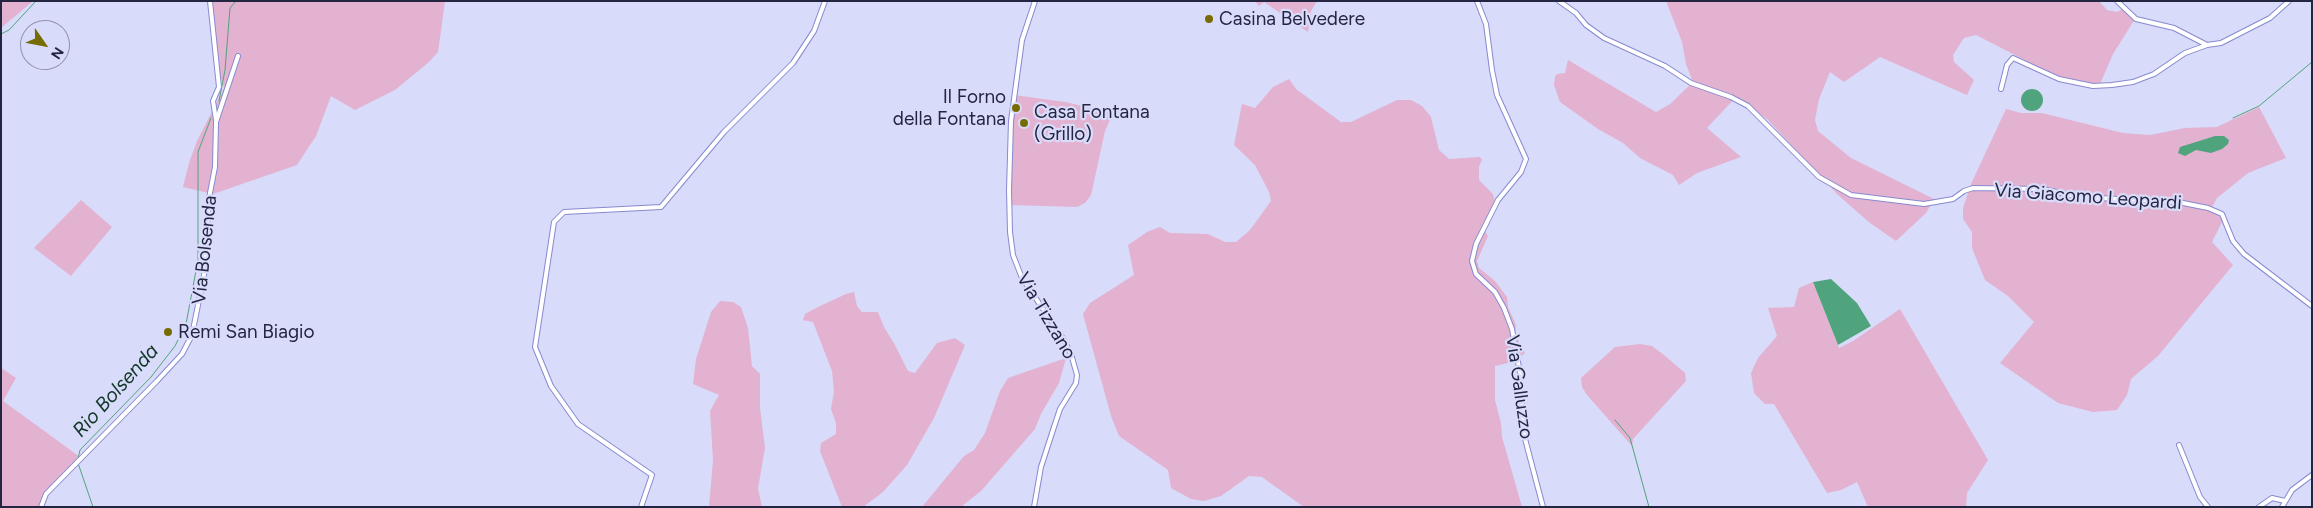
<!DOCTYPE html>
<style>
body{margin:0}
#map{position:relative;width:2313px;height:508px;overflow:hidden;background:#d8dbf9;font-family:Figtree,sans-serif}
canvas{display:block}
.frame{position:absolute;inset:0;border:2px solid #242541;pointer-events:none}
.north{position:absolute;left:20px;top:20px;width:50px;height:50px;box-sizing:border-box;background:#d8dbf9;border:1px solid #9092af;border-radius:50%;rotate:123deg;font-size:14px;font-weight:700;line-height:20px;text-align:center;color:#242541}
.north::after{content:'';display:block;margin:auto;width:18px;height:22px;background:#776b03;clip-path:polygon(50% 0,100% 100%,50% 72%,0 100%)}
</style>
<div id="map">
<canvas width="2313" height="508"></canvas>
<div class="frame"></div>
<div class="north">N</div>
</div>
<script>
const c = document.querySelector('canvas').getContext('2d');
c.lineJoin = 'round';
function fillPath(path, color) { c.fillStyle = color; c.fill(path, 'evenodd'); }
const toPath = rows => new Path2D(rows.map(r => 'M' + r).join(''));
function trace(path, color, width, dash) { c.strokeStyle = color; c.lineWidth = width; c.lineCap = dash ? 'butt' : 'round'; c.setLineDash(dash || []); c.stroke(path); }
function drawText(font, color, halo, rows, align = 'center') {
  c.font = font + ' Figtree,sans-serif'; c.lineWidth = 4.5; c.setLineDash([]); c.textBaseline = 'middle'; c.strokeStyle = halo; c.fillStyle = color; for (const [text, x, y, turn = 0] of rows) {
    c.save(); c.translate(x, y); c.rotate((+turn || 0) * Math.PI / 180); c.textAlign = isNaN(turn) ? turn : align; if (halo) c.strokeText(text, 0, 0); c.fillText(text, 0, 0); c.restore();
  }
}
fillPath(toPath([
 [1,1,33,1,1,28],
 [208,1,445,1,438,52,429,62,395,90,355,110,331,96,316,136,297,165,213,194,183,187,189,163,197,141,224,88,216,61],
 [1255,1,1317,1,1311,11,1308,32,1264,2,1259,6],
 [1666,1,2099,1,2107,10,2117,12,2124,8,2135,19,2113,54,2100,84,2094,85,2052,74,1976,35,1964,38,1953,55,1954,62,1974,80,1967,95,1880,57,1844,82,1830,72,1819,99,1815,120,1818,131,1851,158,1934,199,1926,213,1896,241,1870,223,1837,194,1767,119,1736,97,1707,128,1741,157,1697,173,1679,185,1673,175,1640,158,1623,143,1598,129,1560,102,1554,85,1555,77,1557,74,1565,73,1568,60,1656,112,1670,104,1693,82,1686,64,1682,42],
 [1289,79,1296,89,1341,122,1351,122,1397,100,1411,100,1422,106,1431,117,1439,150,1449,159,1480,157,1482,160,1479,166,1479,180,1493,194,1495,202,1483,228,1488,236,1477,261,1479,268,1495,281,1507,297,1508,307,1516,325,1515,335,1525,353,1516,361,1495,366,1495,400,1501,423,1502,437,1522,507,1304,507,1262,477,1249,476,1221,496,1204,501,1191,499,1171,488,1168,470,1119,436,1111,416,1083,314,1090,303,1134,275,1128,245,1147,232,1160,227,1170,233,1208,234,1225,242,1236,242,1250,230,1271,201,1269,192,1255,165,1234,145,1242,104,1255,108,1273,87],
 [1014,95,1065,102,1113,113,1105,131,1091,195,1085,203,1077,207,1010,205,1007,183],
 [2259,107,2286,158,2248,173,2217,198,2211,209,2223,212,2222,222,2212,242,2233,265,2158,356,2131,379,2127,395,2117,410,2093,412,2058,403,2000,363,2034,322,2008,296,1985,280,1972,248,1972,232,1963,219,1963,208,1971,184,2006,109,2021,113,2042,113,2123,133,2150,135,2185,128,2217,127],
 [81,200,112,227,71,276,34,248],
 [1813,282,1839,348,1853,341,1900,309,1988,460,1967,493,1966,507,1868,507,1857,482,1841,490,1827,493,1774,404,1765,404,1754,393,1751,373,1758,358,1777,336,1768,308,1794,307,1799,288],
 [854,292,857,306,862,312,878,312,884,327,895,345,908,371,915,373,937,343,955,338,965,345,934,418,907,465,883,492,863,507,842,507,820,451,821,443,836,434,836,423,831,409,834,391,832,371,813,322,803,320,805,314,818,307,846,294],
 [720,301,733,302,741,307,748,328,752,366,760,374,760,408,765,448,758,488,762,507,709,507,713,460,710,411,719,395,693,384,696,359,705,331,711,312],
 [1640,344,1652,346,1664,355,1685,373,1686,381,1633,439,1632,446,1587,395,1582,387,1581,378,1615,347],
 [1066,358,1059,383,1041,414,1035,429,981,491,961,507,922,507,964,456,974,450,985,433,1000,391,1008,378],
 [1,368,16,378,3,401,80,457,45,496,41,507,1,507]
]), '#e3b2d0');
fillPath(toPath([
 '2021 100a11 11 0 1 1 22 0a11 11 0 1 1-22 0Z',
 [2215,136,2224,136,2229,140,2228,144,2222,149,2211,153,2196,150,2185,156,2178,153,2180,147],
 [1831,279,1857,303,1871,326,1838,345,1813,282]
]), '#50a47d');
trace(toPath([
 [1,34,9,30,36,1],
 [219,101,225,70,230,8,236,1],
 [2233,118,2259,106,2312,62],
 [1615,420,1630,438,1649,507],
 [78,459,80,450,151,377,175,346,186,324,198,260,198,152,211,118],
 [78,463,93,507]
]), '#50a47d', 1);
const minor = toPath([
 [210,1,219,87,213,101,216,120],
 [1477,1,1486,24,1492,70,1497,95,1526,159,1521,172,1498,200,1476,244,1472,261,1476,274,1495,292,1504,308,1512,329,1520,373,1524,435,1543,507],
 [1559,1,1576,13,1586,25,1604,38,1665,66,1691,83,1731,97,1748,106,1819,177,1851,195,1924,204,1953,199,1964,191,1973,188,2043,189,2079,197,2178,202,2208,208,2222,214,2233,241,2244,254,2312,306],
 [2117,1,2136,19,2174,28,2207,45,2221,43,2270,18,2289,1],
 [2001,89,2007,65,2013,58,2059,79,2093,86,2112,85,2133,82,2154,74,2185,53,2207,45],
 [2179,445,2200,497,2208,507],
 [41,507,46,494,157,381,182,354,192,335,204,275,209,198,215,167,216,122,238,56],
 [641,507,652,475,578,424,551,386,535,347,554,222,564,212,661,207,724,132,793,63,814,31,825,1],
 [1034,507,1041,467,1053,430,1060,409,1076,383,1077,375,1071,354,1064,340,1022,278,1013,255,1010,232,1009,190,1011,121,1022,40,1035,1],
 [2259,507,2272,498,2285,501],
 [2282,507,2292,490,2312,475]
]);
trace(minor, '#878acf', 6);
trace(minor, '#fff', 4);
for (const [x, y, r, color] of [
 [1209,19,5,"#776b03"],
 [1016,108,5,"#776b03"],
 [1024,123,5,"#776b03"],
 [168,332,5,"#776b03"]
]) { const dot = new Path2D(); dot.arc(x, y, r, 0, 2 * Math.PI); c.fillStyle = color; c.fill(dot); trace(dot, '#d8dbf9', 2); }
drawText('19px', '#242541', '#d8dbf9', [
 ["Casina Belvedere",1219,19],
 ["Il Forno",1006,97,"right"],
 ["della Fontana",1006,119,"right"],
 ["Casa Fontana",1034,112],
 ["(Grillo)",1034,134],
 ["Remi San Biagio",178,332]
], 'left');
drawText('19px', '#242541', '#d8dbf9', [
 ["Via Giacomo Leopardi",2088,197,4],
 ["Via Bolsenda",205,250,-84],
 ["Via Tizzano",1046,316,59],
 ["Via Galluzzo",1519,387,82]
]);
drawText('italic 20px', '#103625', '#d8dbf9', [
 ["Rio Bolsenda",116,391,-48]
]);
</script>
